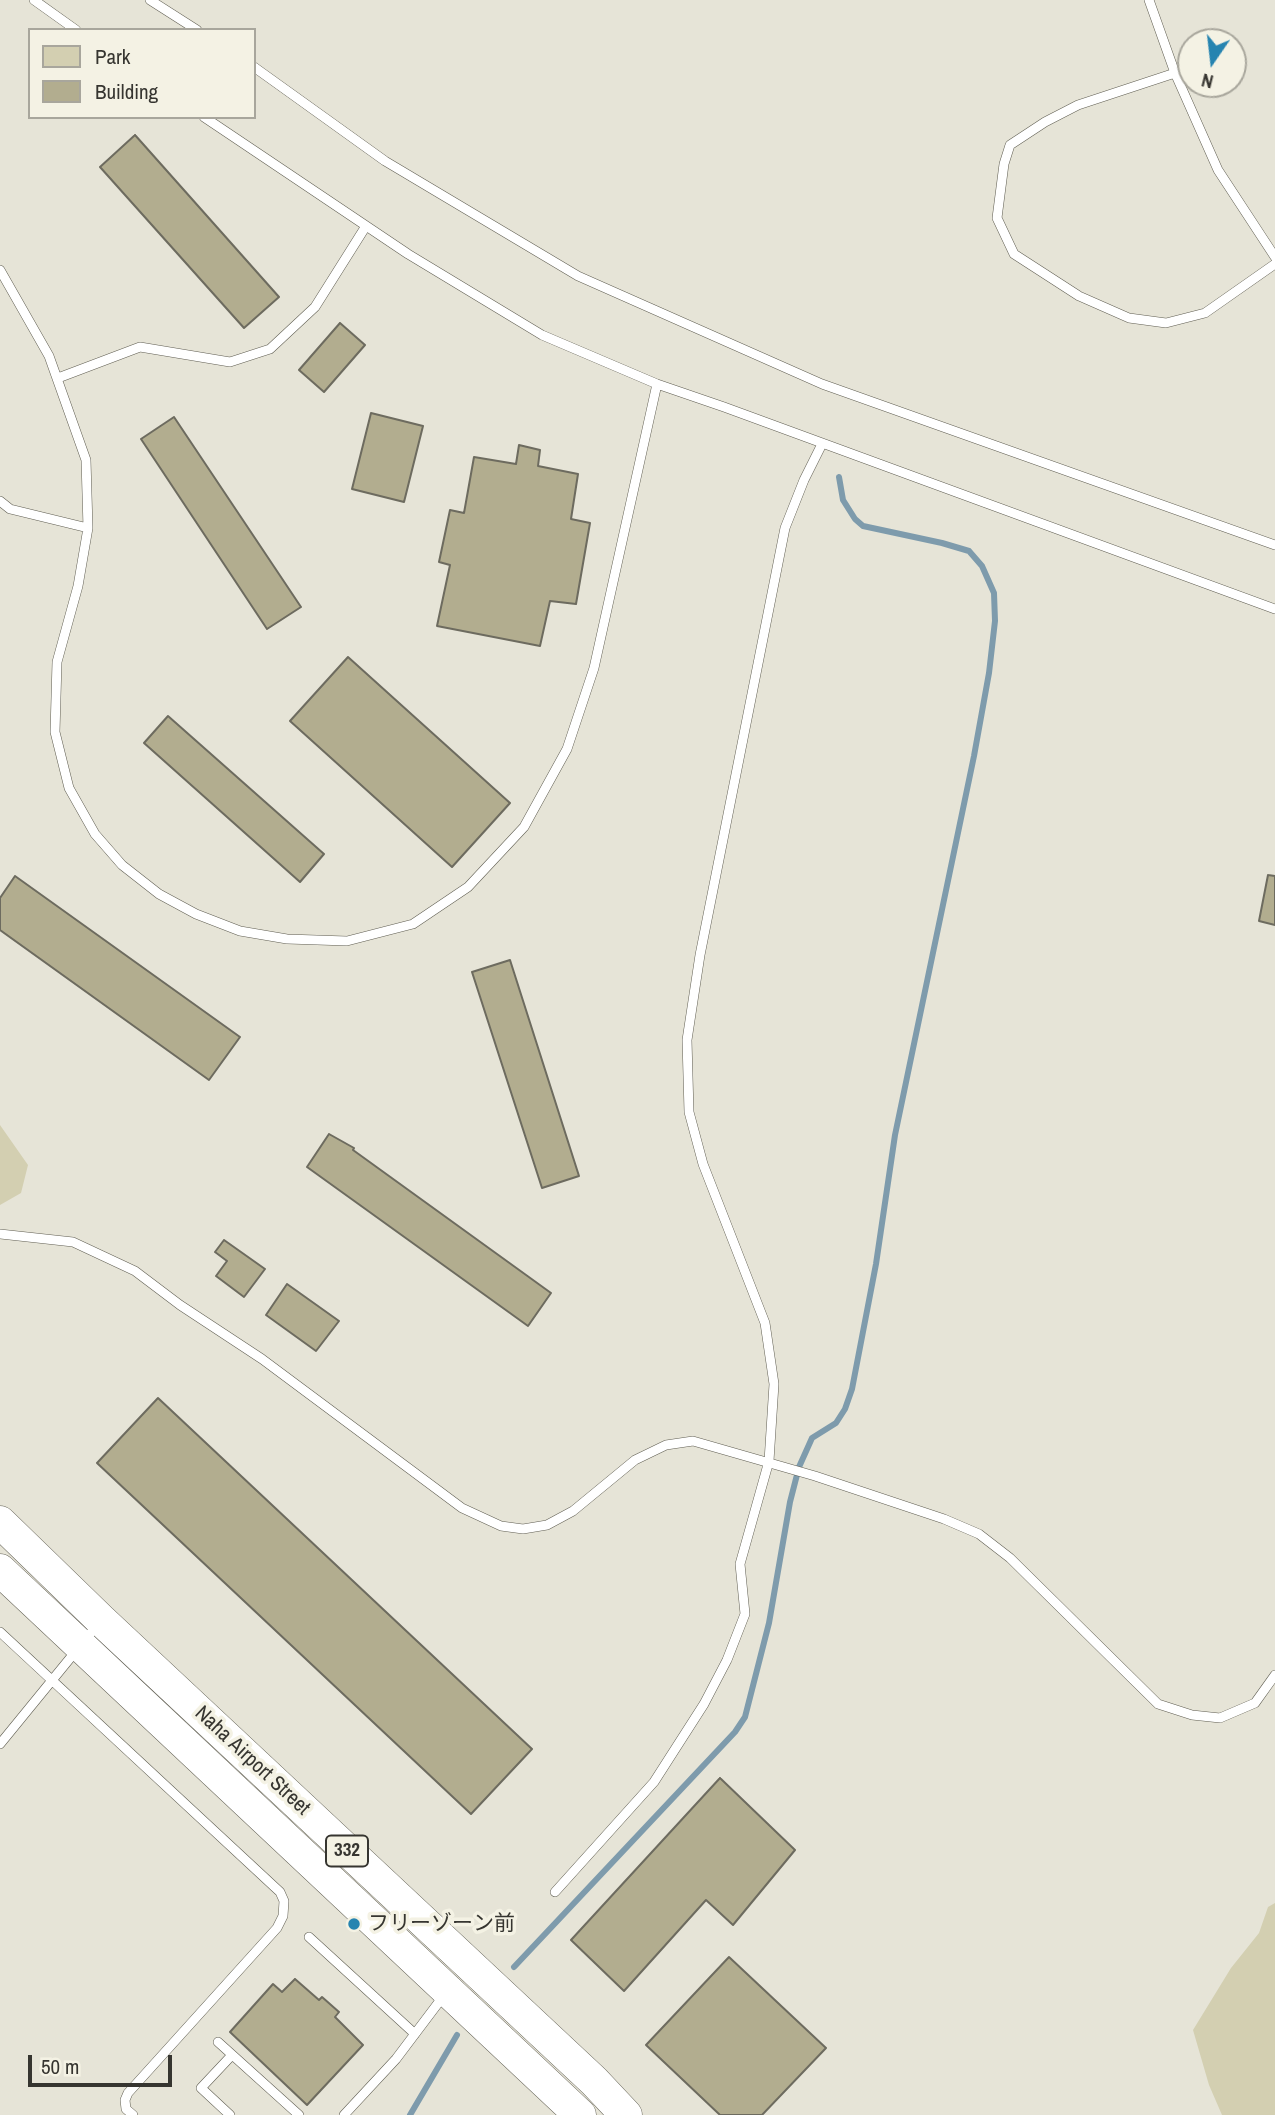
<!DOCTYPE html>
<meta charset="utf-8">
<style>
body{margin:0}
#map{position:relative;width:1275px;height:2115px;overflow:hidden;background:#e6e4d7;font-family:"Archivo Narrow",sans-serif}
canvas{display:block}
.legend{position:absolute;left:28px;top:28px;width:228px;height:91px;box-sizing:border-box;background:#f4f2e4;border:2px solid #a8a69c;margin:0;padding:9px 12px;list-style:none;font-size:21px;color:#363530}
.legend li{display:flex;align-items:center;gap:14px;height:35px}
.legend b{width:35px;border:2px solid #a8a69c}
.north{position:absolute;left:1177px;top:28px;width:70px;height:70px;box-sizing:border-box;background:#f4f2e4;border:2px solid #a8a69c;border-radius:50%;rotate:194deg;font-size:19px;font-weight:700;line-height:28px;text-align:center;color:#363530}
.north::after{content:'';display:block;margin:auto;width:24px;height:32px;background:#2684b0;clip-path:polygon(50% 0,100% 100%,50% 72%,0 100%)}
.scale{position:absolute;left:28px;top:2055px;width:144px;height:32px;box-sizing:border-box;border:4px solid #363530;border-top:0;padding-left:9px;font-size:21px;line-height:24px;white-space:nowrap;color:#363530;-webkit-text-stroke:5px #f4f2e4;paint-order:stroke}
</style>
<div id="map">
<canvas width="1275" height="2115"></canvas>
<ul class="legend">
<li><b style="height:19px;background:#d3cfb1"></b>Park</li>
<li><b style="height:19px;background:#b2ad8f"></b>Building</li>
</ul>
<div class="north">N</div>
<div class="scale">50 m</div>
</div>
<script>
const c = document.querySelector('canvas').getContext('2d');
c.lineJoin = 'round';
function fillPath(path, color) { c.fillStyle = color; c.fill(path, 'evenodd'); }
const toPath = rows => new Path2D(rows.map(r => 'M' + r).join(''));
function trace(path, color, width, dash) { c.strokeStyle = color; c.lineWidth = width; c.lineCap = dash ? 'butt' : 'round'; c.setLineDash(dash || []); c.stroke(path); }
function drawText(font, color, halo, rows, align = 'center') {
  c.font = font + ' "Archivo Narrow","Noto Sans JP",sans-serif'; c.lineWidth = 7; c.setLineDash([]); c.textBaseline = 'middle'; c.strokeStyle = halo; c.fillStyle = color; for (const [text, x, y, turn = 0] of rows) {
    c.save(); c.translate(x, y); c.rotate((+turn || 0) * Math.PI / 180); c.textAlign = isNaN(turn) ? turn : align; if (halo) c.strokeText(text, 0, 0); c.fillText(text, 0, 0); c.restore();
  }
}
fillPath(toPath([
 [0,1125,28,1165,21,1193,0,1205],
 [1275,1903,1275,2115,1222,2115,1209,2085,1193,2030,1231,1968,1259,1933,1268,1907]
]), '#d3cfb1');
trace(toPath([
 [514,1967,735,1732,745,1717,769,1623,790,1502,799,1467,812,1438,836,1423,845,1409,852,1389,876,1264,895,1135,974,756,989,673,995,621,994,593,982,566,969,551,942,543,863,526,855,519,843,500,839,477],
 [410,2115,457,2035]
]), '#7e9bac', 6);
const building = toPath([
 [135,135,279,297,244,328,100,167,135,135],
 [340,323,365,345,324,392,299,370,340,323],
 [371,413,423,426,404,502,352,489,371,413],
 [174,417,301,607,267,629,141,439,174,417],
 [519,445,540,450,538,466,578,474,571,519,590,523,576,604,550,601,540,646,437,626,450,565,439,562,450,510,464,513,474,457,516,464,519,445],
 [348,657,510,803,452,867,290,721,348,657],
 [168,716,324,854,300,882,144,743,168,716],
 [1268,875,1275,876,1275,925,1259,921,1268,875],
 [15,876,240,1037,209,1080,0,930,0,898,15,876],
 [510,960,579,1176,542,1188,472,972,510,960],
 [329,1134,354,1148,353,1150,551,1293,528,1326,307,1167,329,1134],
 [224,1240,265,1269,244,1297,216,1276,227,1261,215,1252,224,1240],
 [287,1284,339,1321,316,1351,266,1315,287,1284],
 [158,1398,532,1749,471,1814,97,1463,158,1398],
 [720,1778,795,1850,733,1925,706,1900,624,1991,571,1940,720,1778],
 [729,1957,826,2048,762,2115,720,2115,646,2045,729,1957],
 [295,1979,319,2000,322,1997,339,2012,335,2017,363,2045,307,2105,230,2032,273,1984,282,1992,295,1979]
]);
fillPath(building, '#b2ad8f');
trace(building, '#6d6b5f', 2);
const lane = toPath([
 [34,0,76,30],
 [150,0,197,30],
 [1149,0,1175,73,1218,170,1275,257],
 [254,67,385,161,578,276,822,384,1275,545],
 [1175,73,1078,105,1045,122,1010,145,1004,164,997,218,1014,254,1079,296,1129,318,1166,323,1205,313,1275,264],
 [204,117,408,254,542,335,657,384,724,407,1275,609],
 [0,270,49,356,86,460,88,528,78,586,57,662,55,732,69,788,95,834,122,865,159,894,196,914,240,931,287,939,347,941,413,924,468,887,524,827,567,749,594,668,657,384],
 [58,378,140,347,230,362,270,349,315,307,366,226],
 [0,501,10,509,88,528],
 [0,1234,73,1242,135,1271,180,1305,262,1359,462,1508,501,1526,523,1529,547,1525,573,1511,635,1460,666,1445,693,1441,815,1476,944,1519,979,1534,1010,1558,1158,1704,1192,1715,1220,1718,1255,1703,1275,1675],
 [0,1632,280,1892,284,1901,283,1916,277,1928,128,2093,125,2100,126,2109,133,2115],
 [0,1744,98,1624],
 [555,1892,654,1782,704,1704,727,1660,745,1614,740,1564,769,1461,774,1384,765,1323,703,1164,689,1112,687,1040,700,955,785,528,804,480,822,444],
 [309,1937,415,2034],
 [218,2042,299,2115],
 [230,2115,201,2088,232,2055],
 [344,2115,396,2059,445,1994]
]);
const highway = toPath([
 [0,1522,101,1620,594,2081,626,2115],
 [0,1570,580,2115]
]);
trace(lane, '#605e52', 10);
trace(highway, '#605e52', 33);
trace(lane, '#fff', 9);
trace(highway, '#fff', 32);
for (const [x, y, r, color] of [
 [354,1924,7,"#2684b0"]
]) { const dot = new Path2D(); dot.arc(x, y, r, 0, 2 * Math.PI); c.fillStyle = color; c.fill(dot); trace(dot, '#f4f2e4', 2.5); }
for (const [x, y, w] of [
 [347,1851,42]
]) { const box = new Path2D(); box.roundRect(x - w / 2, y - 15.5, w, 31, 5); c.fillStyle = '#f4f2e4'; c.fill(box); trace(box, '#363530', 2); }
drawText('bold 19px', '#363530', null, [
 ["332",347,1851]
]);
drawText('21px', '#363530', '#f4f2e4', [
 ["Naha Airport Street",252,1761,43]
]);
drawText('21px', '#363530', '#f4f2e4', [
 ["フリーゾーン前",368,1924]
], 'left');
</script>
